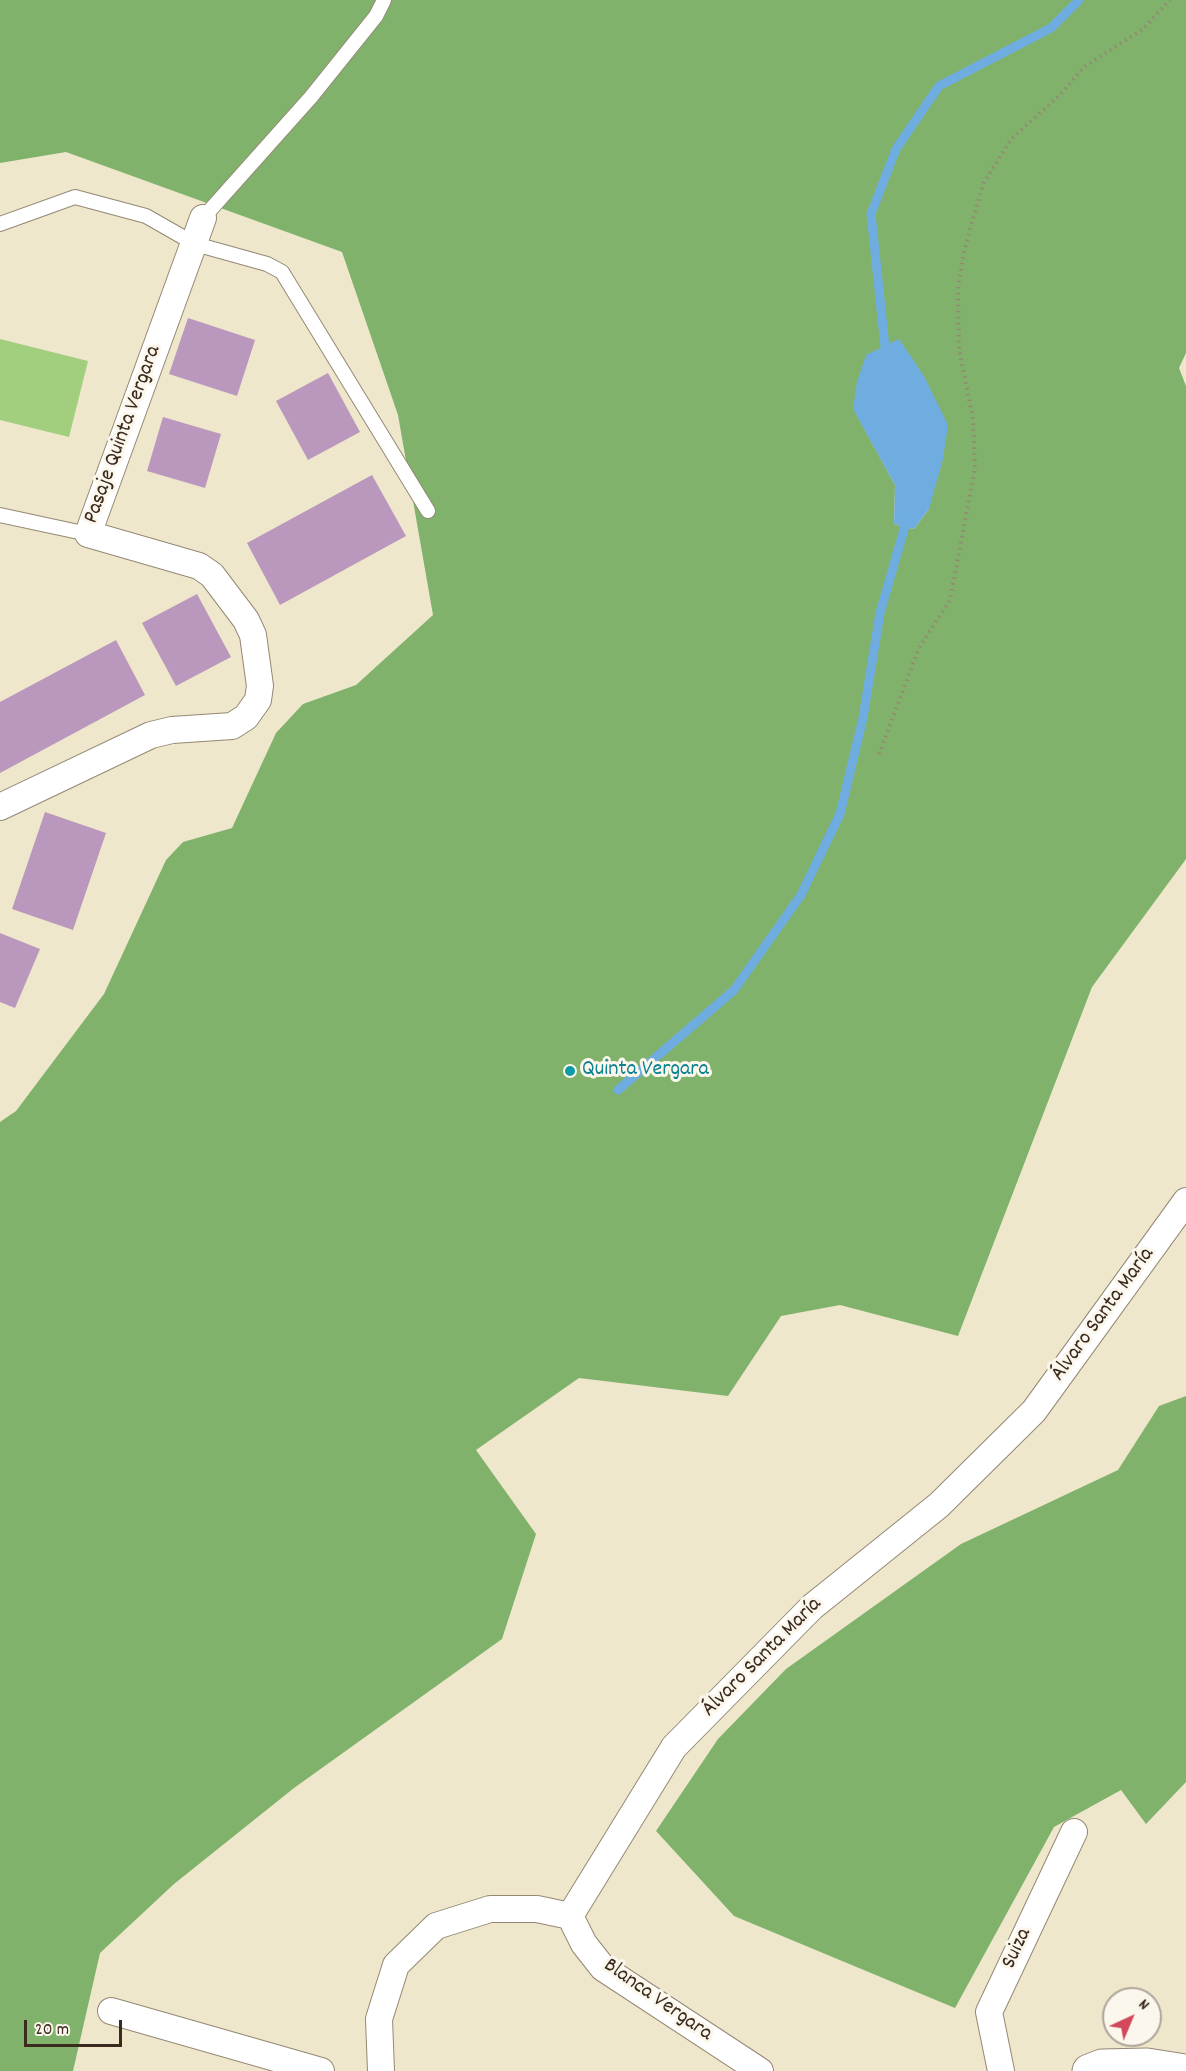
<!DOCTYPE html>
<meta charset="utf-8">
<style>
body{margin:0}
#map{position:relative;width:1186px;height:2071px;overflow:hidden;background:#eee7cb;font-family:Dekko,sans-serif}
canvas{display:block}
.north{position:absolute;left:1102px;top:1987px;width:60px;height:60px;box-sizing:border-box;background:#fbf7ec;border:2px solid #aea59a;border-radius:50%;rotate:44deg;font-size:16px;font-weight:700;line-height:24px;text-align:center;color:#3b2a1e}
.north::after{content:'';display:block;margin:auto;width:21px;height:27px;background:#d1495b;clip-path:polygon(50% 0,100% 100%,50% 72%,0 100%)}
.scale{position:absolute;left:24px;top:2020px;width:98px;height:27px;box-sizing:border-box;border:3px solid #3b2a1e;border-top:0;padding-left:8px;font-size:18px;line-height:21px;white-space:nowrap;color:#3b2a1e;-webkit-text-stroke:4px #fbf7ec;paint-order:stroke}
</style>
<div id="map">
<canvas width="1186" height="2071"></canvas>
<div class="north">N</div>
<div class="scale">20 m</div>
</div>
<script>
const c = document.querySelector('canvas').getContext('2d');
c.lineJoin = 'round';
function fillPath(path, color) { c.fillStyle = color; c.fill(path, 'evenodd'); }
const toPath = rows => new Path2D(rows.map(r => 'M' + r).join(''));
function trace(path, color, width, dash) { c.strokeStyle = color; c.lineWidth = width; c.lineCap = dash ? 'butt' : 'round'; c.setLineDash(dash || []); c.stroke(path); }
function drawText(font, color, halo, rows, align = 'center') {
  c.font = font + ' Dekko,sans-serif'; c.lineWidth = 6; c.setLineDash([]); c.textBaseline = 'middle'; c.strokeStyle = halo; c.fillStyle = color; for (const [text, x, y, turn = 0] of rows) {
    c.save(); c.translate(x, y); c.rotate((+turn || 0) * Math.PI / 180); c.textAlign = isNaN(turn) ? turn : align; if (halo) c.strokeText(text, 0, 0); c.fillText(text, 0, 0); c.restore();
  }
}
fillPath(toPath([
 [0,339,88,361,69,437,0,420]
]), '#a2cf7d');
fillPath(toPath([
 [0,0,1186,0,1186,353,1179,368,1186,386,1186,859,1092,987,958,1336,840,1305,781,1316,728,1396,579,1378,476,1450,536,1534,502,1639,294,1788,174,1884,100,1953,73,2071,0,2071,0,1122,16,1111,104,994,166,860,183,842,232,828,276,733,303,704,356,685,433,615,398,415,342,252,66,152,0,163],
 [853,408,929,509,914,529,894,524,895,485],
 [1186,1396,1186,1782,1146,1824,1121,1790,1054,1827,955,2008,734,1916,656,1831,718,1739,786,1669,961,1544,1118,1470,1159,1406]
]), '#81b26c');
fillPath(toPath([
 [899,339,924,376,948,425,943,459,929,509,914,529,894,524,895,485,853,409,857,382,866,355]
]), '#6fade1');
trace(toPath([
 [886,356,871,214,896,149,939,86,1051,28,1079,0],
 [618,1090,734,990,801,895,840,814,863,718,880,613,905,526,905,517]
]), '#6fade1', 9);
fillPath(toPath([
 [188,318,255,340,237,396,169,374],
 [328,373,360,432,308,460,276,401],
 [163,417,221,434,205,488,147,471],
 [372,475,406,536,280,605,247,543],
 [197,594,231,657,176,686,142,623],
 [116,640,145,695,0,773,0,702],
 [45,812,106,833,73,930,12,909],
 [0,933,40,949,15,1008,0,1002]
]), '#ba98bd');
const lane = toPath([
 [203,218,311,97,376,16,384,0],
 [0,224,75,197,146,216,195,244,267,264,282,272,428,511],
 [0,515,88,534]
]);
const street = toPath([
 [0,807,151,735,172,730,232,726,246,717,258,700,260,686,253,635,246,620,212,575,199,566,88,534,203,218],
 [570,1916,674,1747,812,1607,939,1505,1034,1411,1186,1201],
 [570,1916,584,1944,603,1968,760,2071],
 [111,2011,321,2071],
 [381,2071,379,2019,396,1965,436,1926,490,1909,537,1909,570,1916],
 [1001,2071,989,2012,1074,1832]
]);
const secondary = toPath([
 [1089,2071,1102,2066,1147,2065,1184,2071]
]);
trace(lane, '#948874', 16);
trace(street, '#948874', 28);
trace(secondary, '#948874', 35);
trace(toPath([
 [879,754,919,648,950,600,975,468,973,419,959,349,958,289,964,251,983,184,1011,139,1059,96,1084,67,1143,29,1170,0]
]), '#948874', 4, [1.5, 4.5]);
trace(lane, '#fff', 14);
trace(street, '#fff', 26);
trace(secondary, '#fff', 33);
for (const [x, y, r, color] of [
 [570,1071,6,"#0f9aa8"]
]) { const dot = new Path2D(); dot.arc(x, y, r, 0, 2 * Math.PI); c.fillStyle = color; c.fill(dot); trace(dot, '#fbf7ec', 2); }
drawText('22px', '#3b2a1e', '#fbf7ec', [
 ["Pasaje Quinta Vergara",124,435,-70],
 ["Álvaro Santa María",1104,1315,-54],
 ["Álvaro Santa María",763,1658,-45],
 ["Suiza",1018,1949,-65],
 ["Blanca Vergara",657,2001,35]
]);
drawText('22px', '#0d838f', '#fbf7ec', [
 ["Quinta Vergara",582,1071]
], 'left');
</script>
